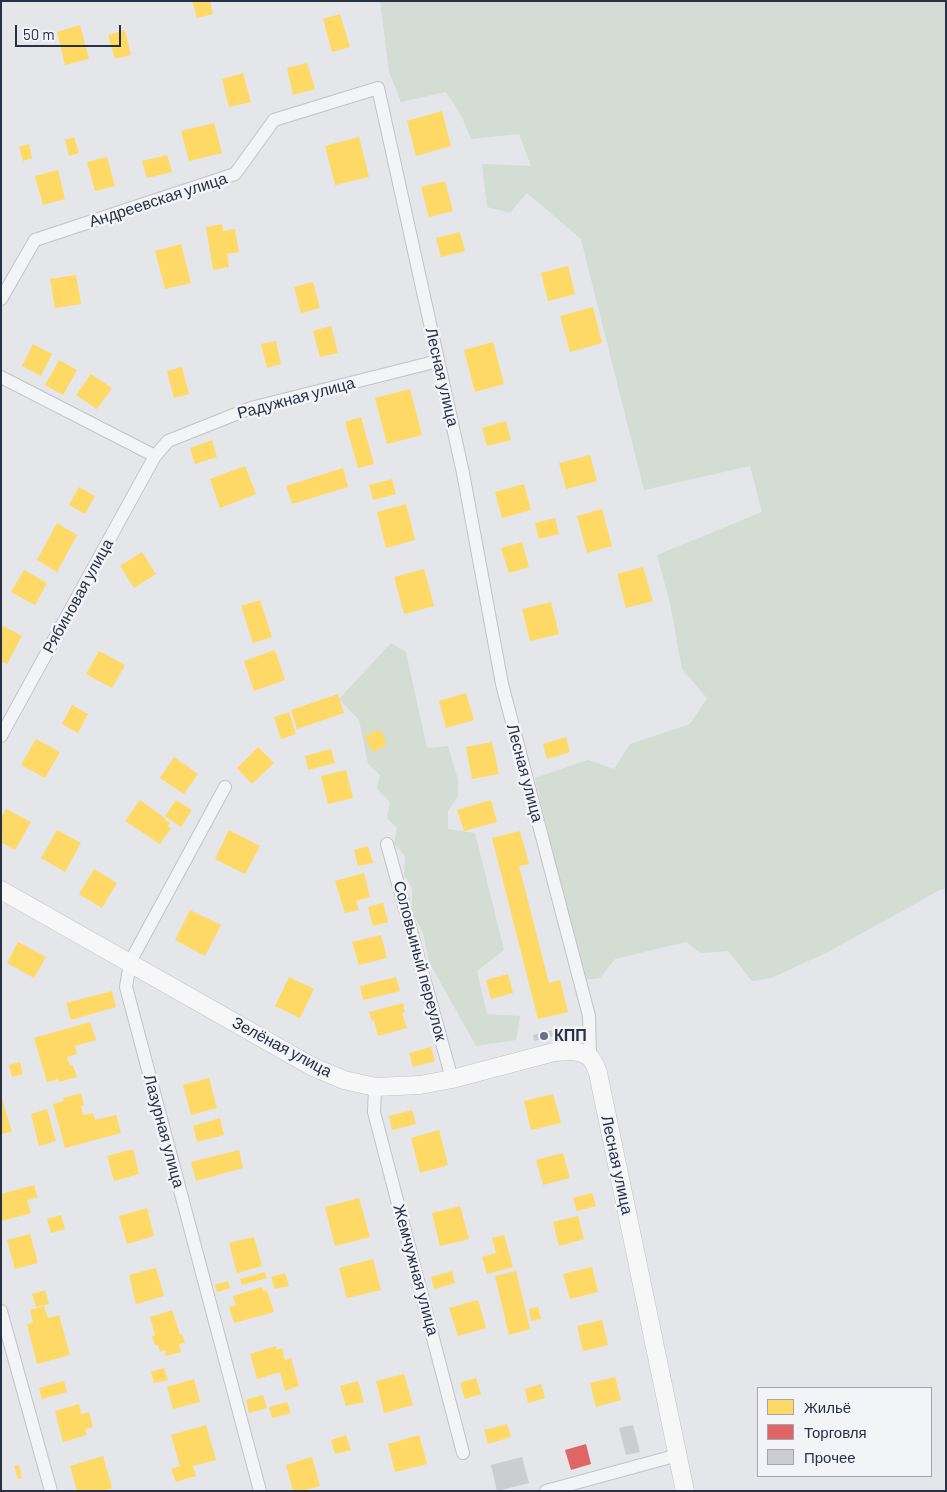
<!DOCTYPE html>
<meta charset="utf-8">
<style>
body{margin:0}
#map{position:relative;width:947px;height:1492px;overflow:hidden;background:#e4e6e9;font-family:Barlow,sans-serif}
canvas{display:block}
.frame{position:absolute;inset:0;border:2px solid #293044;pointer-events:none}
.legend{position:absolute;left:757px;top:1387px;width:175px;height:90px;box-sizing:border-box;background:#f2f4f8;border:1px solid #a2a6b0;margin:0;padding:6px 9px;list-style:none;font-size:15px;color:#293044}
.legend li{display:flex;align-items:center;gap:10px;height:25px}
.legend b{width:25px;border:1px solid #a2a6b0}
.scale{position:absolute;left:15px;top:25px;width:106px;height:22px;box-sizing:border-box;border:2px solid #293044;border-top:0;padding-left:6px;font-size:15px;line-height:18px;white-space:nowrap;color:#293044;-webkit-text-stroke:4px #f2f4f8;paint-order:stroke}
</style>
<div id="map">
<canvas width="947" height="1492"></canvas>
<div class="frame"></div>
<ul class="legend">
<li><b style="height:14px;background:#ffd966"></b>Жильё</li>
<li><b style="height:14px;background:#e06666"></b>Торговля</li>
<li><b style="height:14px;background:#cbcdd1"></b>Прочее</li>
</ul>
<div class="scale">50 m</div>
</div>
<script>
const c = document.querySelector('canvas').getContext('2d');
c.lineJoin = 'round';
function fillPath(path, color) { c.fillStyle = color; c.fill(path, 'evenodd'); }
const toPath = rows => new Path2D(rows.map(r => 'M' + r).join(''));
function trace(path, color, width, dash) { c.strokeStyle = color; c.lineWidth = width; c.lineCap = dash ? 'butt' : 'round'; c.setLineDash(dash || []); c.stroke(path); }
function drawText(font, color, halo, rows, align = 'center') {
  c.font = font + ' Barlow,sans-serif'; c.lineWidth = 5; c.setLineDash([]); c.textBaseline = 'middle'; c.strokeStyle = halo; c.fillStyle = color; for (const [text, x, y, turn = 0] of rows) {
    c.save(); c.translate(x, y); c.rotate((+turn || 0) * Math.PI / 180); c.textAlign = isNaN(turn) ? turn : align; if (halo) c.strokeText(text, 0, 0); c.fillText(text, 0, 0); c.restore();
  }
}
fillPath(toPath([
 [380,1,946,1,946,889,940,890,828,952,771,978,752,981,728,951,701,953,686,942,615,959,600,978,583,980,535,778,588,760,614,769,630,744,690,724,707,698,682,669,670,603,657,555,762,512,750,466,644,490,581,239,527,193,510,213,487,207,482,164,531,166,519,134,471,139,461,115,446,92,401,102,389,72],
 [391,643,406,652,427,748,448,746,458,780,458,796,448,811,448,829,475,833,504,950,477,971,487,1014,520,1016,516,1040,476,1046,429,962,423,933,412,912,412,887,404,875,405,856,394,843,397,828,387,818,390,802,377,789,380,775,368,764,359,720,339,699]
]), '#d3ddd4');
fillPath(toPath([
 [192,1,210,1,213,14,197,18],
 [340,14,350,47,332,52,323,19],
 [80,25,89,59,65,65,57,32],
 [125,30,131,55,115,59,108,35],
 [307,63,315,89,293,95,287,68],
 [243,73,251,102,229,107,222,79],
 [442,111,451,146,416,156,407,121],
 [214,123,222,153,189,161,181,131],
 [74,137,79,153,69,156,65,140],
 [359,137,369,177,335,185,325,146],
 [29,144,32,158,23,161,19,147],
 [167,155,172,172,147,178,142,161],
 [107,157,115,186,95,191,87,162],
 [58,170,65,199,43,205,35,176],
 [445,181,453,211,429,217,421,187],
 [222,224,223,231,235,229,239,252,227,254,229,267,213,270,206,227],
 [460,232,465,251,441,257,436,238],
 [181,244,191,283,165,289,155,251],
 [568,266,575,294,548,301,541,273],
 [76,275,81,304,55,308,50,279],
 [313,282,320,308,301,313,294,287],
 [593,307,602,343,570,352,560,316],
 [331,326,338,353,320,357,313,331],
 [276,341,281,364,267,368,261,344],
 [493,342,504,384,475,392,464,350],
 [33,344,52,354,41,376,22,366],
 [59,360,77,370,63,395,45,385],
 [182,367,189,394,174,398,167,371],
 [91,374,112,388,97,409,76,395],
 [410,389,422,435,387,444,375,398],
 [361,417,374,464,358,468,345,422],
 [506,421,511,440,487,446,482,428],
 [212,440,217,457,195,464,190,448],
 [590,455,597,481,566,489,559,463],
 [245,466,256,494,220,508,210,479],
 [343,468,348,487,292,504,286,486],
 [392,479,396,494,373,500,369,485],
 [524,484,531,510,502,518,495,492],
 [79,487,95,496,85,514,69,505],
 [406,504,415,540,386,548,377,512],
 [602,509,612,546,587,553,577,516],
 [555,518,559,534,539,539,535,523],
 [57,523,77,535,57,572,37,560],
 [522,542,529,567,509,573,501,548],
 [142,552,156,574,134,588,120,566],
 [643,567,653,601,626,608,617,574],
 [424,569,434,606,404,614,394,577],
 [24,570,47,583,35,605,11,592],
 [260,600,272,637,253,643,241,606],
 [551,602,559,634,530,641,522,609],
 [3,626,22,636,7,664,1,661,1,630],
 [275,650,285,680,254,691,244,661],
 [99,651,125,665,112,688,86,674],
 [466,693,474,720,446,728,439,701],
 [338,694,344,713,297,729,291,710],
 [72,705,88,714,78,733,62,724],
 [289,712,296,734,281,739,274,717],
 [380,729,387,745,372,752,365,736],
 [566,737,570,752,547,759,543,744],
 [36,739,60,752,45,778,21,765],
 [492,742,499,774,472,779,466,747],
 [258,747,274,763,252,784,237,768],
 [331,749,335,763,308,770,305,756],
 [174,757,198,774,184,794,160,778],
 [346,770,353,798,328,804,321,776],
 [140,800,166,819,165,820,170,823,168,826,171,828,160,844,125,821],
 [176,800,192,810,181,827,165,816],
 [491,800,497,822,464,831,457,810],
 [6,809,31,822,15,850,1,842,1,818],
 [57,830,81,843,65,872,41,858],
 [229,830,260,846,245,874,215,859],
 [520,831,529,864,519,866,549,983,560,980,568,1012,538,1019,492,838],
 [368,846,373,863,358,866,354,850],
 [94,869,117,883,102,908,79,894],
 [364,873,370,897,356,901,359,910,345,913,335,881],
 [383,903,388,922,373,926,368,907],
 [190,910,221,925,205,956,175,940],
 [381,935,387,958,359,965,352,942],
 [18,942,46,957,34,978,7,963],
 [508,974,513,993,491,999,486,980],
 [289,977,314,989,300,1018,275,1006],
 [396,977,400,991,363,1000,360,986],
 [112,991,116,1007,71,1020,66,1003],
 [403,1003,405,1012,402,1013,407,1028,378,1036,374,1020,372,1021,369,1012],
 [90,1022,96,1040,75,1046,77,1054,67,1057,70,1066,73,1065,77,1077,59,1082,58,1079,47,1082,34,1038],
 [431,1047,435,1061,413,1067,409,1053],
 [20,1062,23,1074,12,1077,9,1065],
 [209,1078,217,1108,191,1115,183,1085],
 [81,1093,84,1105,81,1106,83,1115,93,1113,95,1120,116,1115,121,1133,65,1148,53,1104,64,1101,63,1098],
 [553,1094,561,1123,531,1130,524,1101],
 [1,1096,12,1132,1,1134],
 [47,1109,56,1141,39,1146,31,1114],
 [412,1110,416,1124,392,1130,389,1116],
 [220,1118,224,1135,197,1142,193,1126],
 [439,1130,448,1165,420,1173,411,1138],
 [133,1149,139,1174,114,1181,107,1156],
 [239,1150,243,1168,196,1181,191,1162],
 [563,1153,570,1178,543,1185,536,1160],
 [34,1185,38,1197,27,1200,31,1213,2,1221,1,1194],
 [592,1193,596,1206,577,1211,573,1198],
 [359,1198,370,1237,335,1246,325,1207],
 [460,1206,469,1239,440,1246,432,1213],
 [147,1208,154,1236,127,1244,119,1216],
 [61,1215,65,1229,51,1233,47,1219],
 [578,1216,584,1239,559,1246,553,1222],
 [30,1234,38,1263,15,1269,7,1240],
 [504,1235,513,1267,487,1274,482,1257,496,1253,492,1238],
 [254,1237,262,1266,237,1273,229,1243],
 [373,1259,381,1290,347,1298,339,1268],
 [592,1267,598,1292,570,1299,563,1274],
 [156,1268,164,1296,136,1304,129,1275],
 [452,1271,455,1283,434,1289,431,1277],
 [516,1271,530,1329,509,1335,495,1276],
 [265,1272,267,1278,242,1285,240,1279],
 [285,1273,289,1286,275,1289,271,1277],
 [228,1281,230,1288,217,1292,215,1285],
 [262,1287,263,1291,267,1290,274,1312,234,1323,229,1307,236,1305,233,1296],
 [45,1290,49,1304,36,1307,32,1294],
 [478,1300,486,1328,458,1336,449,1308],
 [44,1306,48,1318,59,1315,70,1355,37,1364,27,1324,33,1323,30,1310],
 [538,1307,541,1319,531,1321,529,1309],
 [172,1310,180,1335,182,1334,185,1343,179,1344,181,1352,166,1356,165,1350,160,1352,158,1345,155,1345,152,1336,155,1335,150,1317],
 [602,1320,608,1345,583,1351,577,1326],
 [276,1346,277,1350,282,1348,285,1360,291,1358,299,1386,285,1391,280,1372,257,1379,250,1354],
 [164,1368,168,1380,154,1383,151,1372],
 [404,1374,413,1405,384,1413,376,1381],
 [615,1377,621,1400,596,1407,590,1383],
 [476,1378,481,1394,465,1399,460,1383],
 [194,1379,200,1402,173,1409,167,1387],
 [64,1381,67,1392,42,1399,39,1388],
 [358,1381,364,1402,346,1406,340,1386],
 [541,1384,545,1398,528,1403,525,1389],
 [263,1395,267,1408,249,1413,246,1400],
 [287,1402,291,1413,272,1418,269,1407],
 [79,1404,81,1414,89,1412,93,1427,85,1429,87,1435,63,1442,55,1411],
 [507,1424,511,1437,488,1444,484,1430],
 [206,1425,216,1460,193,1466,196,1476,176,1482,171,1469,180,1466,171,1435],
 [346,1435,351,1450,335,1454,331,1440],
 [419,1435,427,1464,395,1472,388,1444],
 [103,1456,112,1488,103,1491,77,1491,70,1466],
 [312,1457,320,1486,302,1491,293,1491,286,1465],
 [19,1465,22,1478,18,1479,14,1466]
]), '#ffd966');
fillPath(toPath([
 [586,1444,591,1464,571,1470,565,1450]
]), '#e06666');
fillPath(toPath([
 [553,1030,554,1036,534,1041,533,1035],
 [633,1425,640,1452,626,1455,619,1428],
 [522,1457,529,1483,497,1491,491,1465]
]), '#cbcdd1');
const street = toPath([
 [1,299,35,240,235,174,274,120,378,88,463,473,502,684,589,1016,590,1057],
 [1,377,155,456],
 [1,736,155,456,168,441,251,408,438,361],
 [225,787,130,962,126,987,260,1491],
 [387,844,452,1079],
 [375,1087,374,1112,463,1453],
 [1,1311,51,1491],
 [546,1491,678,1455]
]);
const secondary = toPath([
 [1,890,313,1067,344,1080,375,1087,420,1085,452,1079,554,1052,572,1051,582,1053,590,1057,595,1065,598,1073,685,1491]
]);
trace(street, '#c1c3c7', 14);
trace(secondary, '#c1c3c7', 19);
trace(street, '#f3f4f6', 12);
trace(secondary, '#f7f7f7', 18);
for (const [x, y, r, color] of [
 [544,1036,5,"#6a707e"]
]) { const dot = new Path2D(); dot.arc(x, y, r, 0, 2 * Math.PI); c.fillStyle = color; c.fill(dot); trace(dot, '#f2f4f8', 2); }
drawText('16px', '#293044', '#f2f4f8', [
 ["Андреевская улица",158,200,-18],
 ["Лесная улица",442,377,77],
 ["Радужная улица",296,398,-15],
 ["Рябиновая улица",78,596,-61],
 ["Лесная улица",525,773,75],
 ["Соловьиный переулок",420,961,75],
 ["Зелёная улица",282,1047,28],
 ["Лазурная улица",164,1131,75],
 ["Лесная улица",617,1165,78],
 ["Жемчужная улица",416,1270,75]
]);
drawText('bold 16px', '#293044', '#f2f4f8', [
 ["КПП",554,1036]
], 'left');
</script>
